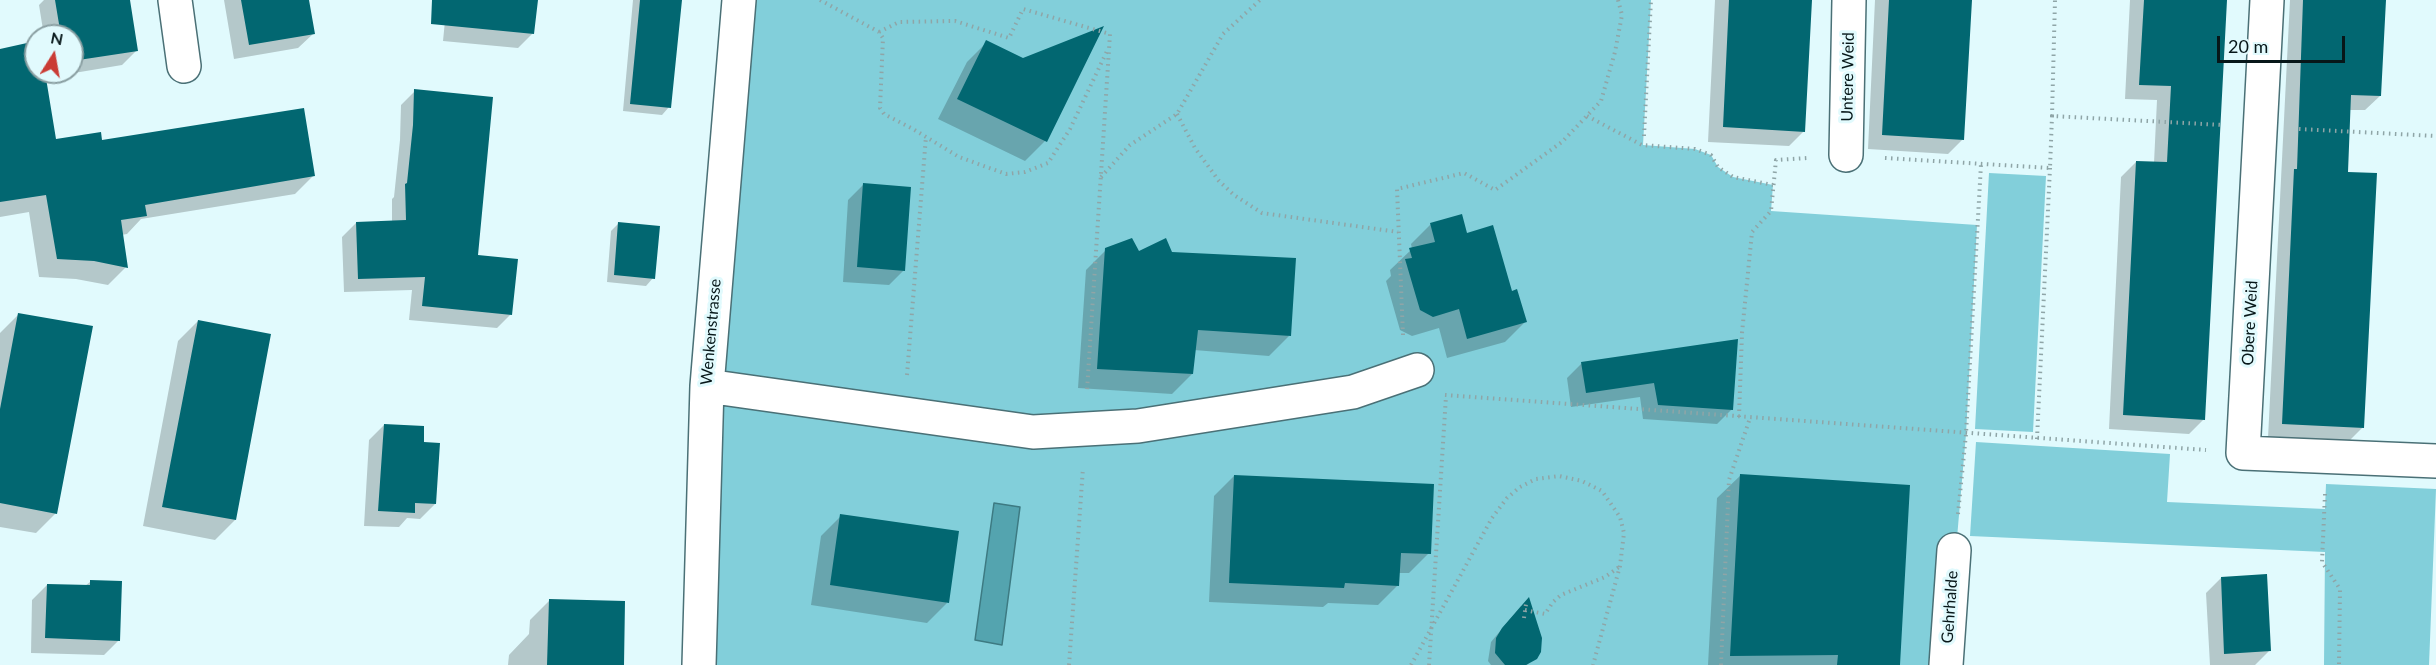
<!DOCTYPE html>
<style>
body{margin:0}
#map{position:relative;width:2436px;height:665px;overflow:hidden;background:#e1fafd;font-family:Lato,sans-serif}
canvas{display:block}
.north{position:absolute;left:24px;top:24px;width:60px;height:60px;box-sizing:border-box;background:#e1fafd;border:2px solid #8a9fa2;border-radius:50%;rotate:11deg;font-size:16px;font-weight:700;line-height:24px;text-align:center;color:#071719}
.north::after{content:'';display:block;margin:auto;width:21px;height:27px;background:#ca3c35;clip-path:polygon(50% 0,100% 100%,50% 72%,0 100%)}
.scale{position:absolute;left:2217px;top:36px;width:128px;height:27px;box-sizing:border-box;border:3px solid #071719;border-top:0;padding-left:8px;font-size:18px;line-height:21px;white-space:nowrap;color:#071719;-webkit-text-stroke:4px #e1fafd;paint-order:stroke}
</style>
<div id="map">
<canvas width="2436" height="665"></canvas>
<div class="north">N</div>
<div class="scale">20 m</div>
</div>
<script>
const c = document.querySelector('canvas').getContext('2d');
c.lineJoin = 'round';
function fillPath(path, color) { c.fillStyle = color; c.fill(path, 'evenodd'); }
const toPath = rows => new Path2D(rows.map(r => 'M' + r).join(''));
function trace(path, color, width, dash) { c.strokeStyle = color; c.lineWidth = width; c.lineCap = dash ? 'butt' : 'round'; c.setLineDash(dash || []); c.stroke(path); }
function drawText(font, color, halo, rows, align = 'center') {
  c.font = font + ' Lato,sans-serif'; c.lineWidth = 6; c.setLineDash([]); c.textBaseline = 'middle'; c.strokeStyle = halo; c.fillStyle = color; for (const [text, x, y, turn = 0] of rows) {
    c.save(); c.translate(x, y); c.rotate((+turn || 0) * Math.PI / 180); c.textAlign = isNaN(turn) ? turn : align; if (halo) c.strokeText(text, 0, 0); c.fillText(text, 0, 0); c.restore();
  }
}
fillPath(toPath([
 [739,0,1651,0,1643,145,1695,149,1711,155,1718,167,1733,177,1773,185,1771,211,1977,225,1966,434,1946,665,699,665],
 [1989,173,2046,176,2033,432,1975,429],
 [1976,442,2170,454,2167,502,2325,509,2326,484,2436,489,2429,665,2324,665,2325,552,1970,536]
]), '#82cfda');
const water = toPath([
 [994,503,1020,507,1002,645,975,640,994,503]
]);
fillPath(water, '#54a4af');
trace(water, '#3d7a82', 1.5);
fillPath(toPath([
 [44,0,128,0,137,50,122,65,50,77,50,72,72,72,72,36,44,36,39,5],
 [224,0,308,0,313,34,298,48,234,59],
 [447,0,536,0,533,33,518,48,443,41],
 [633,0,680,0,669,107,662,115,623,111],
 [1715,0,1810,0,1804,131,1789,146,1708,142],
 [1875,0,1970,0,1963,139,1948,154,1868,149],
 [2130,0,2226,0,2204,419,2189,434,2109,429,2121,177,2136,162,2154,163,2157,100,2125,99],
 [2290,0,2384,0,2380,96,2365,110,2349,110,2346,173,2363,427,2348,442,2268,438],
 [1101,29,1045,141,1025,161,938,119,967,62,987,42,1023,59],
 [415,91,477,256,511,314,497,328,409,320,412,290,344,292,342,237,356,223,392,222,392,199,394,197,400,140,401,105],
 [0,134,55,141,101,142,314,175,295,194,141,219,127,234,121,235,126,267,108,285,76,279,39,277,29,212,0,217],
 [863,185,904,270,889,285,843,282,848,200],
 [619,223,653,278,646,286,607,282,611,231],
 [1431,224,1466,235,1511,293,1525,322,1505,342,1447,358,1439,328,1412,336,1400,330,1386,281,1391,276,1390,270,1412,249,1411,244],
 [1106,250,1138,253,1171,253,1289,336,1269,356,1194,350,1192,374,1172,394,1078,388,1086,270],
 [19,314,56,513,36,533,0,527,0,333],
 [198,321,235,520,215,540,143,526,178,341],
 [1736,340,1732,409,1717,424,1643,419,1640,397,1571,407,1567,378,1582,363],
 [384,425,422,444,435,504,420,519,407,518,399,527,364,526,369,440],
 [1741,475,1898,665,1708,665,1717,498],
 [1234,476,1429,553,1409,573,1399,573,1398,585,1378,605,1328,603,1323,607,1209,602,1214,496],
 [841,516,947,603,927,623,811,605,821,536],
 [2221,578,2269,651,2255,665,2210,665,2206,593],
 [90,582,119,640,104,655,31,653,32,600,47,585,85,586],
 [550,600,622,665,508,665,509,655,529,634,530,620],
 [1521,606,1539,651,1527,665,1491,665,1488,661,1491,642]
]), '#0003');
fillPath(toPath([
 [55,0,130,0,138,51,72,61,72,36,61,36],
 [241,0,309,0,315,34,249,45],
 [432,0,538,0,534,34,431,24],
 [640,0,682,0,671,108,630,104],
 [1729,0,1812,0,1805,132,1723,127],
 [1889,0,1972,0,1964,140,1882,135],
 [2144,0,2227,0,2205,420,2123,415,2136,161,2167,162,2171,86,2139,85],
 [2303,0,2386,0,2381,96,2351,95,2348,172,2377,173,2364,428,2282,424,2294,169,2297,169],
 [1104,26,1047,142,957,99,986,40,1023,58],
 [36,41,36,72,45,72,56,139,101,132,102,140,304,108,315,176,145,205,147,216,121,220,128,268,94,261,57,259,46,195,0,202,0,49],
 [414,89,493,97,478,255,518,259,512,315,422,306,425,277,358,279,356,222,406,220,405,184,407,183,413,125],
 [863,183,911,187,905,271,857,267],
 [1462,214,1467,233,1493,225,1512,291,1517,289,1527,322,1467,339,1459,309,1433,317,1420,310,1405,259,1412,258,1409,248,1435,242,1430,223],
 [618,222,660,226,655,279,614,275],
 [1132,238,1139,251,1166,238,1172,252,1296,258,1291,336,1198,330,1193,374,1097,369,1105,248],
 [18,313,93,326,57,514,0,503,0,409],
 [198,320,271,334,236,520,162,507],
 [1738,339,1733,410,1658,405,1654,383,1586,393,1581,362],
 [384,424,424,426,424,442,440,443,436,504,415,503,415,513,378,511],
 [1740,474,1910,485,1900,665,1837,665,1838,655,1730,656],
 [1234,475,1434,484,1431,554,1401,553,1399,586,1345,583,1344,588,1229,583],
 [840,514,959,531,949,603,830,585],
 [2267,574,2271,651,2224,654,2221,577],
 [90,580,122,581,120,641,45,638,47,584,90,585],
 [1529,597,1542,638,1541,652,1537,659,1526,665,1505,665,1495,653,1496,638,1502,628],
 [549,599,625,601,624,665,547,665]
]), '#026771');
const minor = toPath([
 [175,0,184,66],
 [2267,0,2243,453,2436,461],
 [1846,155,1849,0],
 [707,386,1033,432,1138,426,1353,392,1417,370],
 [699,665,707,386,739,0],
 [1946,665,1954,550]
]);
trace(minor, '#4a7076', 36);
trace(toPath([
 [820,0,879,32,883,38,880,108,884,114,913,129,959,157,1006,174,1025,172,1048,163,1070,129,1108,49],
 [879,32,899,22,955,21,1009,38,1023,9,1110,34,1087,391],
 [1177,114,1195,148,1219,181,1234,195,1262,213,1398,232],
 [1587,116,1642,145,1695,149,1711,155,1718,167,1733,177,1773,185],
 [2052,116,2055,0],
 [2299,129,2436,136],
 [1644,136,1651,0],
 [1885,158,2050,168,2052,116,2223,125],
 [1101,177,1130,145,1177,114,1223,34,1260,0],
 [1403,335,1397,189,1464,173,1495,190,1562,142,1601,101,1615,52,1622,15,1618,0],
 [907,375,926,136],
 [1445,395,2206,450],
 [1739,417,1742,333,1752,232,1771,211,1776,160,1808,158],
 [2037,439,2050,168],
 [2325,494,2322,562,2340,589,2339,665],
 [1958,514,1966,434,1981,164],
 [1525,610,1545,614,1553,602,1561,595,1605,577,1619,567],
 [1524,618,1526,604],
 [1069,665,1083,468],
 [1411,665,1492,518,1507,498,1520,487,1536,479,1559,476,1582,481,1602,491,1620,517,1624,533,1620,566,1593,665],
 [1429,665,1446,396],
 [1721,665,1729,480,1750,418]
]), '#8fa5a7', 4, [1.5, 4.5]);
trace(minor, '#fff', 33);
drawText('16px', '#071719', '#e1fafd', [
 ["Untere Weid",1848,77,-89],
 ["Obere Weid",2250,323,-87],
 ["Wenkenstrasse",711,332,-85],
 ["Gehrhalde",1950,607,-86]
]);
</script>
